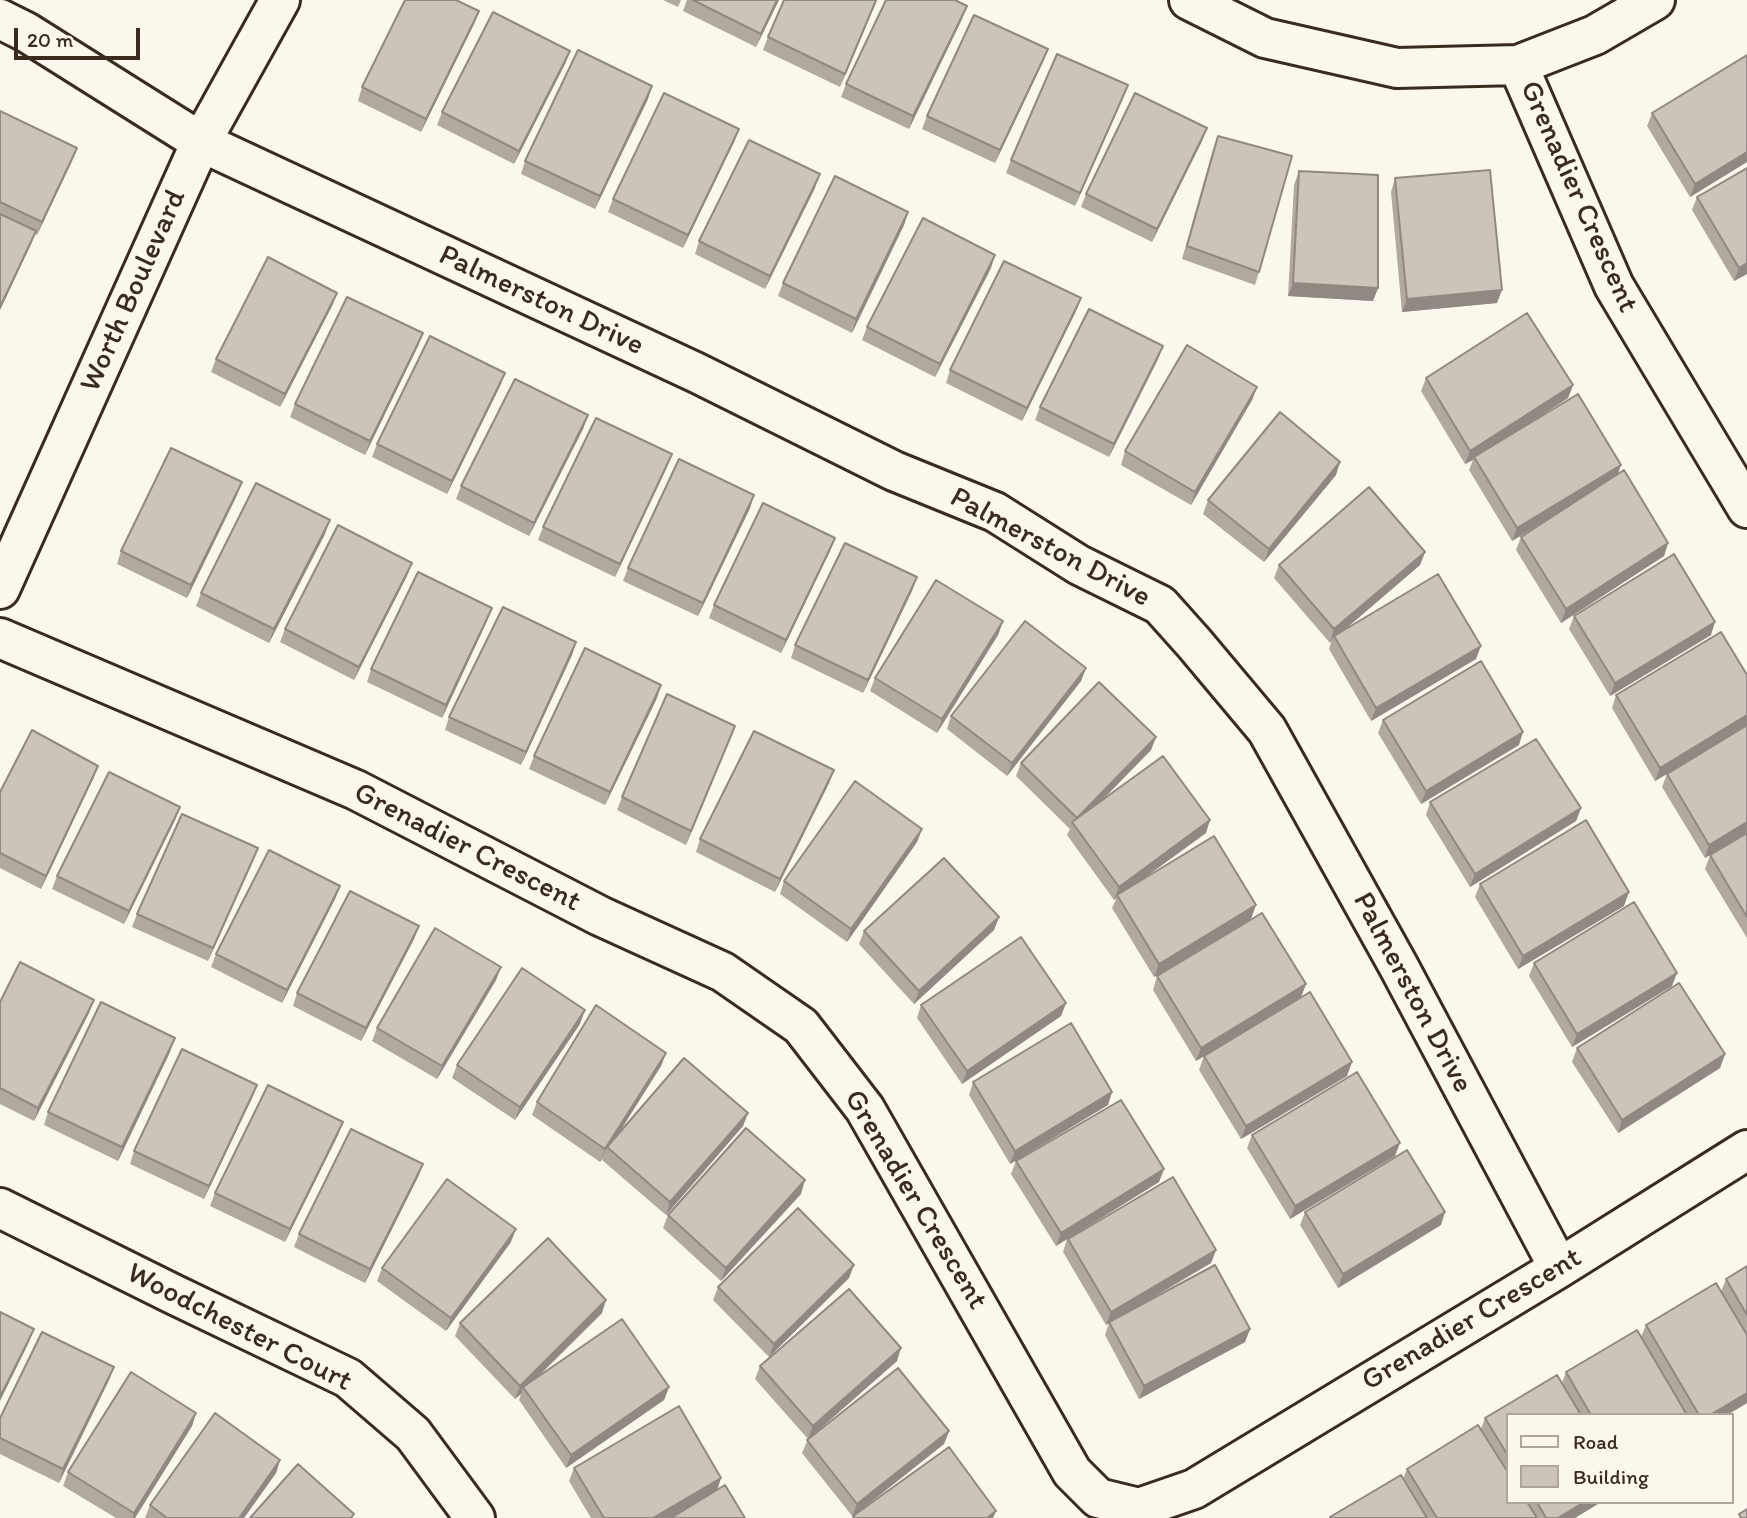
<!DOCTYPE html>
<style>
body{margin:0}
#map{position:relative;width:1747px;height:1518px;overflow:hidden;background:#fbf7ec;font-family:Itim,sans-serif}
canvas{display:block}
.legend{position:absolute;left:1506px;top:1413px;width:228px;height:91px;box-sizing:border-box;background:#fbf7ec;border:2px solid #aea59a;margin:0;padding:9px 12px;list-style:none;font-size:21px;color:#3b2a1e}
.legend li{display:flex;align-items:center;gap:14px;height:35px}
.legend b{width:35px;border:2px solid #aea59a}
.scale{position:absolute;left:14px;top:28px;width:126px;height:32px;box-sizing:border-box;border:4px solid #3b2a1e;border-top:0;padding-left:9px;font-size:21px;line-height:24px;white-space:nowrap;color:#3b2a1e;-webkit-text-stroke:5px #fbf7ec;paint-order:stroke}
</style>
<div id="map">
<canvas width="1747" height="1518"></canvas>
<ul class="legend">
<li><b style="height:9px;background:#fbf7ec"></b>Road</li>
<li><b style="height:19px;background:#ccc4b9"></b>Building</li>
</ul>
<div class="scale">20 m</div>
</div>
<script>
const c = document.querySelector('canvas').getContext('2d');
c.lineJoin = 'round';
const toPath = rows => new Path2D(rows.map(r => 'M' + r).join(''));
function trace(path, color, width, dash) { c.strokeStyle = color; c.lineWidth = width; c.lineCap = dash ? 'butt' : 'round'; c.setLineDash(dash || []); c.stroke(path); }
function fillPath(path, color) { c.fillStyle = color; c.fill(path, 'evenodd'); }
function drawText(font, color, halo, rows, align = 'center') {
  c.font = font + ' Itim,sans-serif'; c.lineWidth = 5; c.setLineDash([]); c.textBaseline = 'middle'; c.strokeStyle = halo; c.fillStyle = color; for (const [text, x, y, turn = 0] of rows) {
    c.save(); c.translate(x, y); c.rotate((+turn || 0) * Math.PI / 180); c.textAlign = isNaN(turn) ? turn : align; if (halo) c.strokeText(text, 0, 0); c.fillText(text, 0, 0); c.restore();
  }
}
const street = toPath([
 [1189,0,1265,38,1397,68,1518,65,1595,35,1655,0],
 [0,19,26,32,201,142,697,373,894,471,995,512,1079,565,1160,605,1194,643,1267,730,1399,967,1559,1268],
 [1518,65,1614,286,1747,508],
 [0,638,356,790,600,916,723,972,801,1026,865,1109,1072,1472,1098,1498,1139,1508,1194,1489,1559,1268,1747,1150],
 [0,1208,173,1294,348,1378,413,1434,475,1518]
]);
const secondary = toPath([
 [0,589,201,142,280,0]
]);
trace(street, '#3b2a1e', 44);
trace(secondary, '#3b2a1e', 44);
trace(street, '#fbf7ec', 38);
trace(secondary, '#fbf7ec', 38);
fillPath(toPath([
 [663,0,681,0,678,7],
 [687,0,779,0,756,47,683,11],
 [877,0,840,87,763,50,768,37],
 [479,11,474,24,421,132,358,101,362,87],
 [962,19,909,129,841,97,846,84],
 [1048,49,1043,62,995,163,922,129,927,116],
 [570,51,565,64,514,164,437,125,442,112],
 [1747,56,1747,162,1690,197,1647,126,1652,113],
 [1123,98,1075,206,1006,173,1011,160],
 [648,99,595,209,521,174,525,161],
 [0,111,72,161,37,235,35,234,31,244,0,310],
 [1207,128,1202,141,1152,242,1081,207,1086,194],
 [739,129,734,142,683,248,608,212,613,199],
 [1218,136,1259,272,1255,285,1182,259,1213,149],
 [1747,168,1747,274,1734,281,1692,210,1697,197],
 [1299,171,1378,288,1373,301,1288,296,1294,185],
 [1395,178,1497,303,1402,312,1391,192],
 [815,188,765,289,695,254,699,241],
 [908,212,904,225,852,333,778,296,783,283],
 [991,268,935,377,862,340,867,327],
 [337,293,332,306,280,407,211,372,216,359],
 [1076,311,1022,421,946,383,950,370],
 [423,333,418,346,365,455,290,417,295,404],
 [1163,346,1158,359,1109,457,1035,420,1040,407],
 [1426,378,1573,385,1568,398,1528,424,1621,465,1618,474,1668,543,1664,556,1561,623,1516,550,1521,537,1551,517,1512,541,1469,470,1473,460,1465,464,1421,391],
 [500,386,447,494,372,457,377,444],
 [1257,387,1252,400,1191,505,1121,465,1125,451],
 [588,415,583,429,529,536,456,499,461,486],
 [667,467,615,577,538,540,543,527],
 [1336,475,1264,562,1203,514,1208,500],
 [242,482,237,495,187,598,117,564,121,551],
 [754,495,750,508,698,616,623,581,628,568],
 [325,534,269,643,196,606,201,593],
 [830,551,781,653,709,618,714,605],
 [1425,552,1420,565,1344,630,1476,659,1371,721,1329,649,1332,640,1330,643,1274,578,1279,565],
 [407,576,354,680,280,642,285,629],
 [912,591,863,693,791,658,795,645],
 [1574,616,1711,635,1610,696,1569,629],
 [487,621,442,718,367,682,371,669],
 [1003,621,998,635,937,733,870,691,875,678],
 [576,642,572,655,521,765,445,730,449,717],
 [1086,668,1081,681,1007,776,947,729,951,716],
 [1747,675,1747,832,1705,858,1662,787,1667,774,1655,781,1612,708,1616,695],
 [657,698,605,805,529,769,534,756],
 [1383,720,1519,745,1421,804,1378,733],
 [1156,737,1151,750,1102,800,1206,833,1140,881,1251,919,1154,977,1112,908,1116,899,1114,900,1067,835,1070,829,1016,776,1021,763],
 [730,739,686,845,617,810,622,797],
 [98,766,93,779,41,889,0,868,0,792],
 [834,770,829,783,775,892,696,852,700,839],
 [1430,802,1581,808,1576,821,1470,887,1426,815],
 [180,807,175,820,124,924,52,889,57,876],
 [922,829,917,842,847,942,780,894,784,881],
 [1747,833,1747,938,1705,869,1710,855],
 [253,861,208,961,132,927,137,914],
 [1480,884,1624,906,1518,969,1475,897],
 [340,886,335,899,282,1003,211,967,216,954],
 [999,917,994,930,914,1004,859,944,864,931],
 [419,926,414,939,361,1041,293,1006,297,993],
 [1534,963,1672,986,1572,1047,1529,976],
 [501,967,496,980,437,1079,372,1041,377,1028],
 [1157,976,1306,984,1301,997,1196,1061,1153,990],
 [94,1000,89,1013,34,1121,0,1104,0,1002],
 [1066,1003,1061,1016,962,1084,917,1018,921,1005],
 [580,1024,515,1120,452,1078,457,1065],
 [1577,1048,1725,1054,1720,1068,1618,1133,1572,1062],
 [170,1052,118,1161,44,1125,48,1112],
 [666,1053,661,1066,616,1136,748,1113,743,1126,666,1215,602,1160,604,1157,600,1162,532,1115,537,1102],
 [1204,1056,1347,1076,1241,1139,1199,1070],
 [973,1082,1112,1092,1108,1105,1010,1164,969,1095],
 [252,1098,204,1199,130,1164,134,1151],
 [338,1135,285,1242,210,1206,215,1193],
 [1252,1135,1395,1156,1290,1219,1247,1148],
 [1016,1161,1164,1169,1159,1182,1079,1232,1216,1250,1211,1263,1132,1310,1250,1329,1245,1342,1139,1399,1105,1335,1109,1323,1106,1325,1063,1252,1067,1239,1056,1246,1011,1174],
 [423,1164,418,1177,365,1283,294,1247,299,1234],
 [801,1194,721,1281,663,1228,668,1215],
 [1305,1212,1441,1225,1338,1288,1300,1225],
 [511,1242,446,1331,377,1281,382,1268],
 [1747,1266,1747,1403,1727,1415,1507,1415,1507,1502,1601,1502,1575,1518,1330,1518,1403,1479,1407,1469,1481,1429,1485,1418,1562,1383,1566,1372,1641,1337,1646,1325,1721,1292,1726,1279],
 [849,1278,769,1357,713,1300,718,1287],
 [602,1313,538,1377,669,1387,664,1400,566,1468,519,1400,521,1394,515,1399,455,1336,460,1323],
 [897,1361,811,1437,949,1431,944,1444,861,1510,993,1518,852,1518,853,1517,802,1453,808,1439,755,1379,760,1366],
 [114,1367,109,1380,59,1483,0,1454,0,1418],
 [196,1413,192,1426,135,1518,116,1518,63,1486,68,1472],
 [280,1460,276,1473,244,1518,145,1518,150,1505],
 [574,1468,671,1518,591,1518,569,1481]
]), '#afa99f');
fillPath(toPath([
 [777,0,779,0,756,47,761,34],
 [876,0,877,0,840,87,845,74],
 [967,6,962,19,909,129,913,116],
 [479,11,474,24,421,132,426,119],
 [1048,49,1043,62,995,163,1000,150],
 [570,51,565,64,514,164,519,151],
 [1128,85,1123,98,1075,206,1080,193],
 [652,86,648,99,595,209,600,196],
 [1207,128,1202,141,1152,242,1157,229],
 [739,129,734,142,683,248,688,235],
 [77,148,72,161,37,235,42,222],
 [1747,152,1747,162,1690,197,1695,184],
 [820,174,815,188,765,289,770,276],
 [908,212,904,225,852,333,856,319],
 [36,231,31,244,0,310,0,307],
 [995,255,991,268,935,377,940,364],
 [1747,263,1747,274,1734,281,1739,268],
 [1293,283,1378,288,1373,301,1288,296],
 [1502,290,1497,303,1402,312,1407,299],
 [337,293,332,306,280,407,285,394],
 [1081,298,1076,311,1022,421,1027,408],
 [423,333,418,346,365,455,370,441],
 [1163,346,1158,359,1109,457,1114,444],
 [505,373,500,386,447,494,452,481],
 [1573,385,1568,398,1475,458,1474,457,1473,460,1465,464,1470,451],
 [1257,387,1252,400,1191,505,1195,492],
 [588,415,583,429,529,536,534,523],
 [672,454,667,467,615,577,620,564],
 [1340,462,1336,475,1264,562,1269,549],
 [1621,465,1616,478,1512,541,1517,528],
 [242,482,237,495,187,598,191,585],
 [754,495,750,508,698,616,703,603],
 [330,520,325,534,269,643,274,629],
 [835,538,830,551,781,653,786,640],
 [1668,543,1664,556,1561,623,1566,609],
 [1425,552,1420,565,1335,638,1334,636,1332,640,1330,643,1334,629],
 [412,563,407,576,354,680,359,667],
 [917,577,912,591,863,693,868,680],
 [492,608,487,621,442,718,446,705],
 [1003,621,998,635,937,733,942,719],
 [1715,622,1711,635,1610,696,1615,683],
 [576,642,572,655,521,765,526,752],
 [1481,646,1476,659,1371,721,1376,708],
 [1086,668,1081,681,1007,776,1012,763],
 [661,685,657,698,605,805,610,792],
 [1747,715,1747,726,1655,781,1660,768],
 [735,726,730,739,686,845,691,831],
 [1523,732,1519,745,1421,804,1426,791],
 [1156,737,1151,750,1076,827,1077,818],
 [98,766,93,779,41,889,46,876],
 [834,770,829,783,775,892,780,879],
 [180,807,175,820,124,924,129,911],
 [1581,808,1576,821,1470,887,1475,874],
 [1210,820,1206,833,1118,897,1117,895,1114,900,1119,887],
 [1747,822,1747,832,1705,858,1709,845],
 [922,829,917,842,847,942,851,929],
 [258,848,253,861,208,961,213,948],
 [340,886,335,899,282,1003,287,990],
 [1629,892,1624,906,1518,969,1523,956],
 [1256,905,1251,919,1154,977,1159,964],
 [999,917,994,930,914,1004,919,991],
 [419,926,414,939,361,1041,366,1028],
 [501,967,496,980,437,1079,442,1066],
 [1677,973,1672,986,1572,1047,1577,1034],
 [1306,984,1301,997,1196,1061,1201,1048],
 [94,1000,89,1013,34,1121,38,1108],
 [1066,1003,1061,1016,962,1084,967,1071],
 [585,1010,580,1024,515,1120,520,1107],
 [175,1038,170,1052,118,1161,122,1147],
 [666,1053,661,1066,609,1149,607,1147,600,1162,605,1149],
 [1725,1054,1720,1068,1618,1133,1622,1120],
 [1352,1062,1347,1076,1241,1139,1246,1126],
 [257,1085,252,1098,204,1199,209,1186],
 [1112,1092,1108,1105,1010,1164,1015,1151],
 [748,1113,743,1126,666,1215,670,1202],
 [343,1122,338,1135,285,1242,290,1229],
 [1400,1143,1395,1156,1290,1219,1295,1206],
 [423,1164,418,1177,365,1283,370,1269],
 [1164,1169,1159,1182,1056,1246,1061,1233],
 [805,1180,801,1194,721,1281,726,1268],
 [1445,1212,1441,1225,1338,1288,1343,1274],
 [516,1229,511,1242,446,1331,451,1318],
 [1216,1250,1211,1263,1106,1325,1111,1312],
 [854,1265,849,1278,769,1357,774,1344],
 [606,1300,602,1313,525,1389,523,1387,521,1394,515,1399,520,1386],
 [34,1329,29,1342,0,1401,0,1397],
 [1250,1329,1245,1342,1139,1399,1144,1386],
 [901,1348,897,1361,808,1439,813,1426],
 [114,1367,109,1380,59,1483,63,1469],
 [669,1387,664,1400,566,1468,571,1455],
 [1747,1393,1747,1403,1727,1415,1710,1415],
 [196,1413,192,1426,135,1518,133,1518,134,1513],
 [949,1431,944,1444,852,1517,857,1504],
 [280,1460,276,1473,244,1518,239,1518],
 [721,1478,717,1491,671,1518,653,1518],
 [1584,1502,1601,1502,1575,1518,1558,1518],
 [996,1511,993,1518,987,1518]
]), '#8f8982');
const building = toPath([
 [405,0,456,0,479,11,426,119,362,87,405,0],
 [693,0,777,0,761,34,693,0],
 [784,0,876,0,845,74,768,37,784,0],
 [886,0,955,0,967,6,913,116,846,84,886,0],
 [493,12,570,51,519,151,442,112,493,12],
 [974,15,1048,49,1000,150,927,116,974,15],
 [578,50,652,86,600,196,525,161,578,50],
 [1057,54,1128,85,1080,193,1011,160,1057,54],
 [1747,55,1747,152,1695,184,1652,113,1747,55],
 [664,93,739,129,688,235,613,199,664,93],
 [1135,93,1207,128,1157,229,1086,194,1135,93],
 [0,111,77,148,42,222,0,202,0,111],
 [1218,136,1292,156,1259,272,1187,246,1218,136],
 [749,140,820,174,770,276,699,241,749,140],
 [1747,168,1747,263,1739,268,1697,197,1747,168],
 [1490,170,1502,290,1407,299,1395,178,1490,170],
 [1299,171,1378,175,1378,288,1293,283,1299,171],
 [835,176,908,212,856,319,783,283,835,176],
 [0,214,36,231,0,307,0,214],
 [923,218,995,255,940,364,867,327,923,218],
 [268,257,337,293,285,394,216,359,268,257],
 [1004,261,1081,298,1027,408,950,370,1004,261],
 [347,297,423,333,370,441,295,404,347,297],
 [1089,309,1163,346,1114,444,1040,407,1089,309],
 [1527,313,1573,385,1470,451,1426,378,1527,313],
 [430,336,505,373,452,481,377,444,430,336],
 [1187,345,1257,387,1195,492,1125,451,1187,345],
 [515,379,588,415,534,523,461,486,515,379],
 [1578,394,1621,465,1517,528,1474,457,1578,394],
 [1280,412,1340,462,1269,549,1208,500,1280,412],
 [596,418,672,454,620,564,543,527,596,418],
 [171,448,242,482,191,585,121,551,171,448],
 [679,459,754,495,703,603,628,568,679,459],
 [1624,470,1668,543,1566,609,1521,537,1624,470],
 [256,483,330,520,274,629,201,593,256,483],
 [1369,487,1425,552,1334,629,1279,565,1369,487],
 [763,503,835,538,786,640,714,605,763,503],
 [338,525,412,563,359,667,285,629,338,525],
 [845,543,917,577,868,680,795,645,845,543],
 [1674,554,1715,622,1615,683,1574,616,1674,554],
 [418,572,492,608,446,705,371,669,418,572],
 [1438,574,1481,646,1376,708,1334,636,1438,574],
 [936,580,1003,621,942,719,875,678,936,580],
 [503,607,576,642,526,752,449,717,503,607],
 [1025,621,1086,668,1012,763,951,716,1025,621],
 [1721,632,1747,675,1747,715,1660,768,1616,695,1721,632],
 [585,648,661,685,610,792,534,756,585,648],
 [1481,661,1523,732,1426,791,1383,720,1481,661],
 [1099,682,1156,737,1077,818,1021,763,1099,682],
 [667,694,735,726,691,831,622,797,667,694],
 [1747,725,1747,822,1709,845,1667,774,1747,725],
 [32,730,98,766,46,876,0,853,0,792,32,730],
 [754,731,834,770,780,879,700,839,754,731],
 [1536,739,1581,808,1475,874,1430,802,1536,739],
 [1163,756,1210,820,1119,887,1072,822,1163,756],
 [109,772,180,807,129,911,57,876,109,772],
 [855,781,922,829,851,929,784,881,855,781],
 [182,814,258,848,213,948,137,914,182,814],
 [1586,820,1629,892,1523,956,1480,884,1586,820],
 [1747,833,1747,917,1710,855,1747,833],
 [1214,836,1256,905,1159,964,1117,895,1214,836],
 [269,850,340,886,287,990,216,954,269,850],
 [944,858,999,917,919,991,864,931,944,858],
 [350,891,419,926,366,1028,297,993,350,891],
 [1634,902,1677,973,1577,1034,1534,963,1634,902],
 [1262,913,1306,984,1201,1048,1157,976,1262,913],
 [435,928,501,967,442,1066,377,1028,435,928],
 [1021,937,1066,1003,967,1071,921,1005,1021,937],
 [20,962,94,1000,38,1108,0,1088,0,1002,20,962],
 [522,968,585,1010,520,1107,457,1065,522,968],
 [1679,983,1725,1054,1622,1120,1577,1048,1679,983],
 [1310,992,1352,1062,1246,1126,1204,1056,1310,992],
 [101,1002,175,1038,122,1147,48,1112,101,1002],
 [596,1005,666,1053,605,1149,537,1102,596,1005],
 [1071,1023,1112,1092,1015,1151,973,1082,1071,1023],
 [182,1049,257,1085,209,1186,134,1151,182,1049],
 [684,1058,748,1113,670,1202,607,1147,684,1058],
 [1357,1072,1400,1143,1295,1206,1252,1135,1357,1072],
 [268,1085,343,1122,290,1229,215,1193,268,1085],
 [1121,1100,1164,1169,1061,1233,1016,1161,1121,1100],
 [746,1128,805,1180,726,1268,668,1215,746,1128],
 [351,1129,423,1164,370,1269,299,1234,351,1129],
 [1407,1150,1445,1212,1343,1274,1305,1212,1407,1150],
 [1173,1177,1216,1250,1111,1312,1068,1239,1173,1177],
 [447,1179,516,1229,451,1318,382,1268,447,1179],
 [798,1208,854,1265,774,1344,718,1287,798,1208],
 [548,1238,606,1300,520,1386,460,1323,548,1238],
 [1215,1265,1250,1329,1144,1386,1109,1322,1215,1265],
 [1747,1266,1747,1315,1726,1279,1747,1266],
 [1716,1283,1747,1335,1747,1393,1710,1415,1699,1415,1646,1325,1716,1283],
 [849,1289,901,1348,813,1426,760,1366,849,1289],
 [0,1312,34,1329,0,1397,0,1312],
 [622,1319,669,1387,571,1455,523,1387,622,1319],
 [1637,1330,1687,1415,1591,1415,1566,1372,1637,1330],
 [42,1332,114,1367,63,1469,0,1438,0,1418,42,1332],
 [898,1368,949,1431,857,1504,807,1440,898,1368],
 [131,1372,196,1413,134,1513,68,1472,131,1372],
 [1557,1375,1581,1415,1507,1415,1507,1454,1485,1418,1557,1375],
 [679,1406,721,1478,653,1518,604,1518,574,1468,679,1406],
 [215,1413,280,1460,239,1518,167,1518,150,1505,215,1413],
 [1478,1425,1507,1471,1507,1502,1527,1502,1537,1518,1437,1518,1407,1469,1478,1425],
 [949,1447,996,1511,987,1518,855,1518,853,1516,949,1447],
 [298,1464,354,1514,351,1518,250,1518,298,1464],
 [1401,1475,1427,1518,1330,1518,1330,1517,1401,1475],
 [725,1485,745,1518,671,1518,725,1485],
 [1537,1502,1584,1502,1558,1518,1546,1518,1537,1502],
 [1747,1509,1747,1518,1741,1518,1739,1514,1747,1509]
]);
fillPath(building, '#ccc4b9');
trace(building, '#8f8982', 2);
drawText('30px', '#3b2a1e', '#fbf7ec', [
 ["Grenadier Crescent",1578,197,66],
 ["Worth Boulevard",134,291,-66],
 ["Palmerston Drive",541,301,25],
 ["Palmerston Drive",1050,548,28],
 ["Grenadier Crescent",467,848,27],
 ["Palmerston Drive",1412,993,62],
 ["Grenadier Crescent",915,1200,59],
 ["Grenadier Crescent",1472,1320,-31],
 ["Woodchester Court",239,1328,27]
]);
</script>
